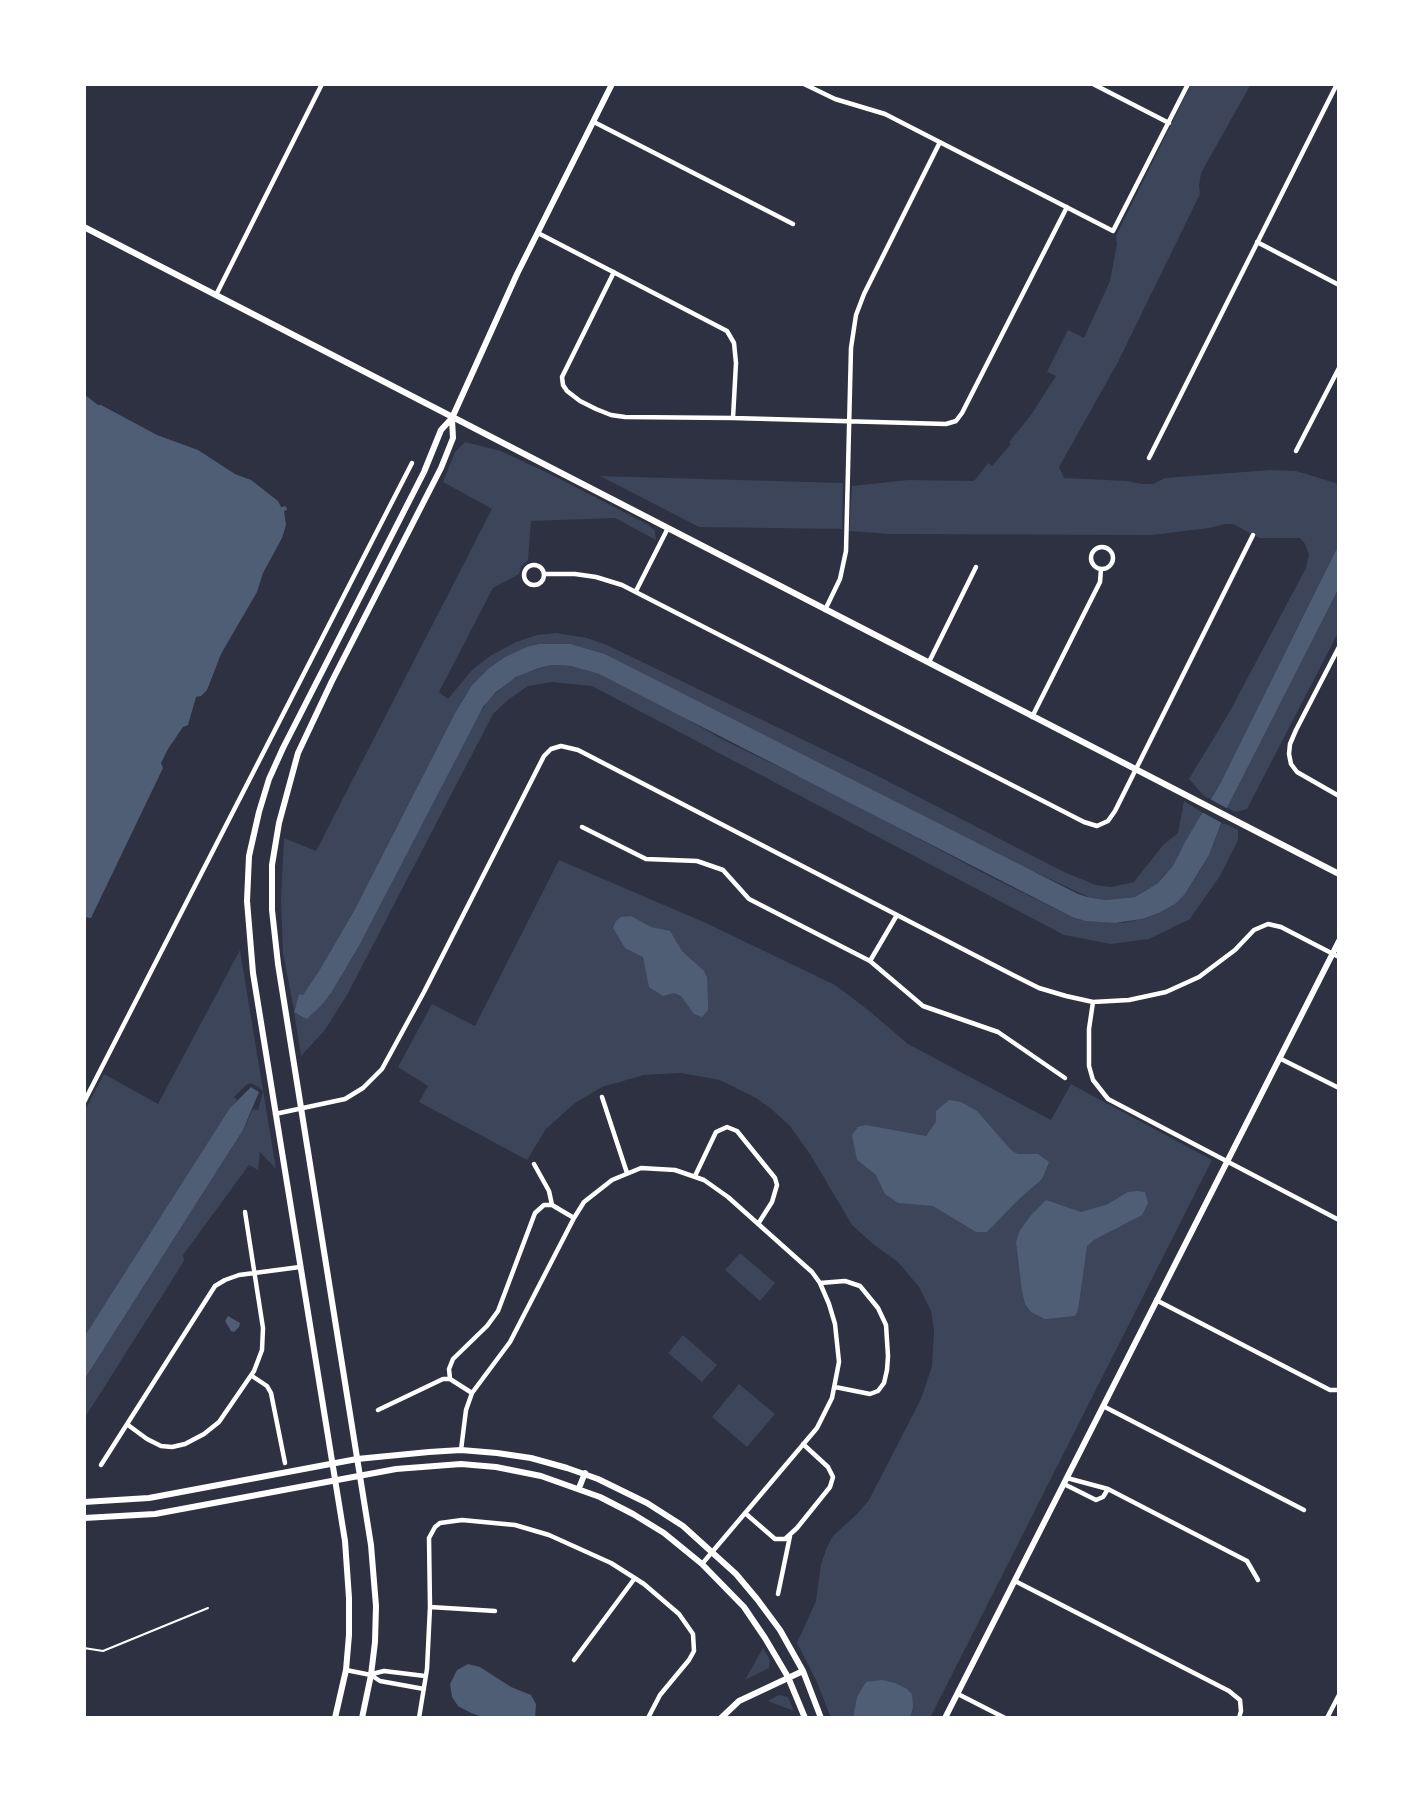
<!DOCTYPE html>
<style>
body{margin:0}
#map{position:relative;width:1423px;height:1802px;overflow:hidden;background:#2d3142;font-family:"Public Sans",sans-serif}
canvas{display:block}
.frame{position:absolute;inset:0;border:86px solid #fff;pointer-events:none}
</style>
<div id="map">
<canvas width="1423" height="1802"></canvas>
<div class="frame"></div>
</div>
<script>
const c = document.querySelector('canvas').getContext('2d');
c.lineJoin = 'round';
function fillPath(path, color) { c.fillStyle = color; c.fill(path, 'evenodd'); }
const toPath = rows => new Path2D(rows.map(r => 'M' + r).join(''));
function trace(path, color, width, dash) { c.strokeStyle = color; c.lineWidth = width; c.lineCap = dash ? 'butt' : 'round'; c.setLineDash(dash || []); c.stroke(path); }
fillPath(toPath([
 [1191,84,1251,84,1201,173,1199,186,1200,194,1118,362,1059,467,1064,478,1128,481,1142,484,1153,484,1165,478,1270,470,1296,471,1339,484,1339,544,1221,782,1210,799,1204,796,1189,779,1230,711,1306,568,1309,554,1305,544,1300,538,1259,538,1233,524,1225,524,1209,528,1152,535,889,534,849,531,852,486,908,480,974,481,988,463,992,466,1011,444,1009,442,1031,415,1056,376,1047,372,1068,330,1084,338,1110,281,1117,244,1116,236],
 [465,442,501,451,554,476,649,525,655,531,656,540,615,518,531,521,528,560,521,567,519,574,493,588,439,692,448,699,472,670,490,656,516,642,537,635,556,633,587,638,607,645,876,775,1064,872,1096,885,1111,887,1134,882,1163,845,1178,833,1184,801,1203,813,1186,840,1173,866,1158,883,1135,897,1105,900,1088,897,1016,863,605,654,571,644,556,644,488,669,472,685,455,713,355,909,319,971,303,996,299,995,294,1010,283,954,281,899,284,838,316,851,492,509,443,482,455,452],
 [600,476,843,483,842,529,699,527],
 [1339,588,1339,631,1247,809,1236,812,1227,808],
 [551,665,571,666,599,674,671,710,720,738,842,798,989,876,1072,917,1085,921,1123,923,1142,919,1159,913,1175,904,1185,894,1209,855,1222,822,1238,830,1238,840,1220,876,1190,919,1149,939,1111,944,1064,935,592,686,552,682,528,686,508,700,493,714,347,995,325,1030,301,1056,294,1012,306,1019,308,1018,321,1006,331,992,359,946,478,715,489,700,505,684,523,673],
 [559,860,706,923,835,985,867,1009,908,1044,1051,1120,1071,1084,1212,1160,930,1718,831,1718,816,1680,797,1643,816,1601,821,1564,827,1547,833,1536,857,1514,869,1500,921,1399,932,1366,934,1331,931,1311,919,1287,898,1262,873,1244,852,1225,810,1154,789,1125,770,1108,756,1098,720,1080,681,1073,644,1075,602,1087,575,1103,546,1129,527,1160,419,1102,428,1086,398,1067,432,1004,475,1026],
 [240,950,276,1169,260,1152,258,1170,249,1165,183,1255,184,1261,84,1419,84,1380,243,1130,253,1109,258,1110,263,1092,260,1088,251,1083,246,1085,234,1097,237,1100,84,1337,84,1112,104,1074,158,1104],
 [740,1253,775,1283,760,1301,725,1270],
 [683,1335,717,1365,702,1382,668,1353],
 [739,1384,775,1414,747,1447,712,1417],
 [763,1648,770,1660,769,1668,745,1680],
 [779,1695,788,1697,794,1711,768,1701]
]), '#3c4559');
fillPath(toPath([
 [84,394,98,405,101,405,157,435,198,450,235,474,251,480,278,501,281,507,286,506,287,510,284,511,286,525,282,538,263,573,257,592,221,654,207,690,201,696,196,697,188,725,183,727,168,749,161,763,163,768,91,918,84,917],
 [1339,544,1339,588,1227,808,1209,855,1185,894,1175,904,1159,913,1142,919,1115,923,1085,921,1072,917,599,674,571,666,551,665,536,669,516,677,496,692,483,707,359,946,331,993,321,1006,308,1018,306,1019,294,1012,299,994,303,995,319,971,355,909,455,713,472,685,488,669,505,657,527,647,539,644,571,644,605,654,1078,894,1087,897,1105,900,1135,897,1158,883,1173,866,1186,840,1221,782],
 [631,916,651,927,670,931,682,951,704,971,707,977,708,1003,708,1010,702,1017,694,1014,681,996,674,993,663,996,649,987,643,957,625,948,613,928,616,921,621,917],
 [251,1087,259,1092,243,1130,84,1380,84,1337,230,1108],
 [949,1100,961,1102,977,1111,1012,1151,1018,1154,1038,1154,1049,1162,1042,1179,1018,1200,987,1232,976,1232,933,1206,898,1203,885,1194,876,1175,857,1160,852,1135,858,1127,866,1125,926,1136,936,1122,936,1111],
 [1138,1191,1145,1192,1148,1203,1142,1215,1094,1240,1087,1246,1078,1310,1075,1316,1045,1319,1031,1312,1025,1304,1022,1291,1016,1242,1020,1230,1032,1214,1046,1200,1081,1212,1106,1205,1128,1192],
 [228,1316,240,1323,239,1327,234,1332,231,1331,225,1321],
 [468,1664,480,1667,511,1687,531,1695,536,1704,535,1718,486,1718,471,1713,458,1706,452,1697,450,1684,457,1670],
 [882,1680,895,1683,907,1689,912,1694,913,1707,910,1718,853,1718,857,1697,866,1682]
]), '#4f5d75');
fillPath(toPath([
 [1208,798,1230,810,1224,824,1200,811]
]), '#2d3142');
trace(toPath([
 [84,1648,103,1651,208,1608]
]), '#fff', 2);
trace(toPath([
 [804,84,835,99,885,114,1113,231,1188,84],
 [1093,84,1169,123],
 [594,122,793,224],
 [538,233,727,331,734,343,736,363,733,418],
 [1257,242,1339,285],
 [614,272,562,377,563,385,567,391,580,401,596,409,611,415,625,417,733,418,946,424,956,421,962,413,1067,207],
 [216,295,322,84],
 [1296,451,1339,368],
 [1149,458,1337,84],
 '1091 558a11 11 0 1 1 22 0a11 11 0 1 1-22 0Z',
 '524 575a10 10 0 1 1 20 0a10 10 0 1 1-20 0Z',
 [545,574,575,574,596,577,622,585,1084,822,1097,826,1108,821,1115,811,1253,535],
 [636,591,668,528],
 [825,610,840,579,846,551,851,348,856,315,864,294,940,142],
 [1339,647,1296,730,1290,744,1289,754,1291,764,1297,772,1339,796],
 [929,662,976,567],
 [1032,717,1100,582,1101,569],
 [582,827,646,859,697,861,723,870,749,899,870,961,923,1006,998,1032,1065,1078],
 [870,961,897,915],
 [1093,1002,1089,1029,1089,1066,1093,1080,1108,1099,1339,1220],
 [1279,1058,1339,1088],
 [602,1097,627,1173],
 [84,1102,412,463],
 [275,1114,345,1099,363,1088,382,1069,424,992,544,756,551,749,561,746,578,750,1013,975,1039,988,1066,996,1093,1002,1129,1000,1166,992,1199,977,1235,950,1254,930,1268,924,1281,927,1339,957],
 [534,1164,549,1191,552,1205],
 [695,1176,716,1132,727,1127,737,1131,775,1178,777,1185,772,1202,758,1224],
 [820,1283,845,1281,860,1286,878,1308,886,1325,888,1356,887,1370,884,1383,878,1391,870,1394,835,1387],
 [1156,1300,1330,1390,1339,1390],
 [252,1376,267,1386,271,1393,285,1463],
 [450,1379,449,1369,453,1359,487,1326,498,1311,535,1213,544,1205,552,1205,574,1218],
 [1103,1406,1304,1510],
 [378,1410,443,1379,450,1379,472,1393],
 [128,1425,147,1439,161,1446,172,1447,185,1444,204,1434,219,1422,254,1371,262,1350,263,1328,245,1212],
 [461,1450,466,1410,472,1393,510,1342,574,1218,584,1202,612,1180,641,1168,675,1170,704,1180,728,1197,812,1272,820,1283,829,1304,835,1324,839,1362,832,1398,817,1428,702,1564],
 [101,1465,215,1286,225,1280,239,1275,300,1267],
 [1067,1478,1108,1489,1247,1561,1258,1580],
 [1064,1484,1096,1500,1103,1497,1108,1489],
 [745,1513,775,1539,785,1539,797,1528,830,1487,833,1477,828,1467,803,1444],
 [1015,1581,1229,1691,1240,1700,1241,1711,1239,1718],
 [778,1594,790,1536],
 [430,1607,495,1611],
 [574,1660,635,1578],
 [346,1670,371,1675,380,1681,424,1689],
 [372,1674,384,1671,425,1676],
 [958,1694,1005,1718],
 [419,1718,427,1669,430,1607,429,1538,435,1527,440,1523,462,1520,515,1525,549,1535,611,1563,644,1584,679,1614,693,1634,694,1651,689,1660,660,1695,648,1718],
 [1327,1718,1339,1695]
]), '#fff', 4.5);
trace(toPath([
 [84,227,1339,874],
 [579,1488,585,1473],
 [84,1502,149,1498,357,1459,429,1452,461,1450,497,1453,531,1458,567,1468,598,1479,647,1503,683,1526,736,1574,757,1599,780,1630,803,1671,821,1718],
 [84,1518,155,1514,396,1469,461,1464,496,1467,541,1476,600,1497,633,1514,664,1533,702,1564,744,1607,765,1638,788,1677,805,1718],
 [335,1718,346,1670,349,1635,349,1598,345,1541,253,973,247,901,249,856,259,812,269,779,283,748,424,472,441,430,452,418,517,274,612,84],
 [362,1718,371,1675,375,1642,376,1606,371,1545,278,964,272,910,272,865,279,823,298,753,332,681,441,468,453,438,452,419],
 [721,1718,739,1701,803,1671],
 [945,1718,1339,941]
]), '#fff', 6);
</script>
